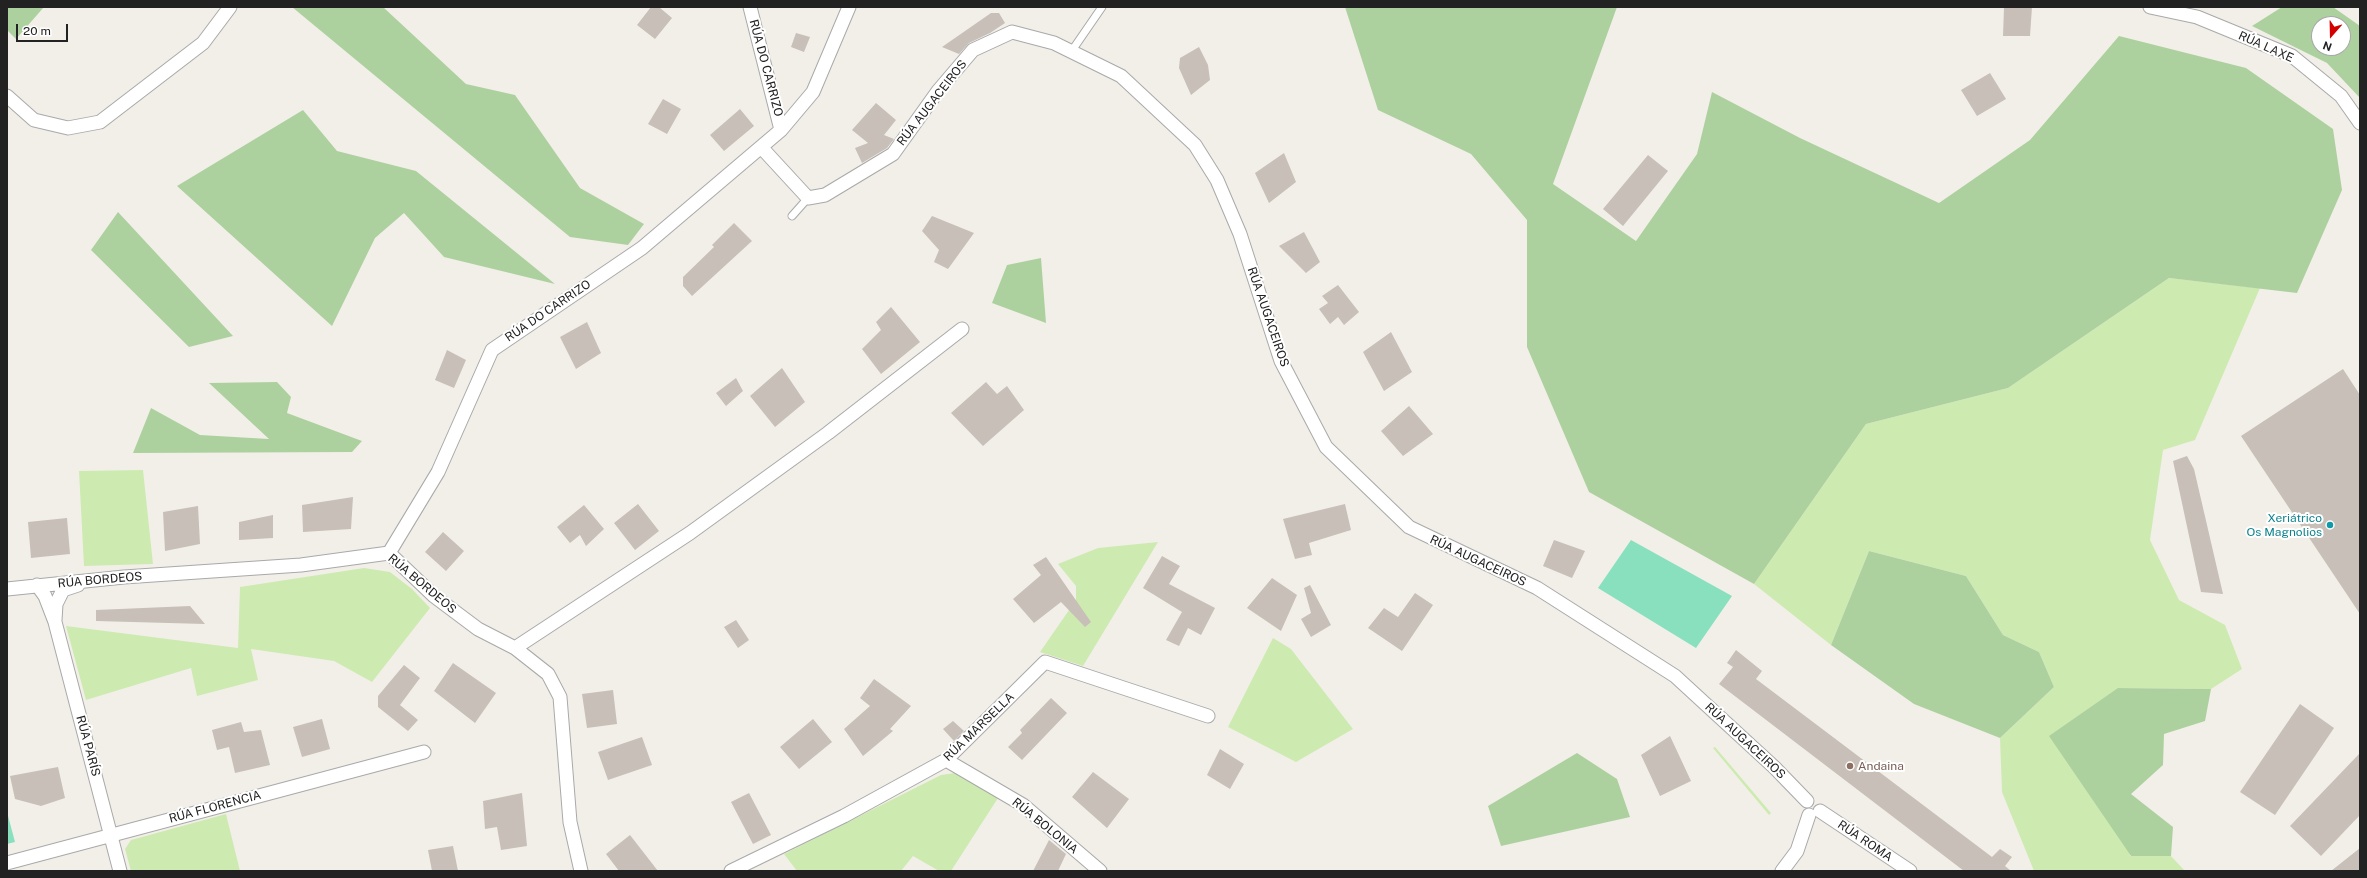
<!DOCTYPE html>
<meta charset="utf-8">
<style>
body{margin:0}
#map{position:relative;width:2367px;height:878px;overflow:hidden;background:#f2efe9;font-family:"Public Sans",sans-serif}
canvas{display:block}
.frame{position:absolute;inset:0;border:8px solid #222;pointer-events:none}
.north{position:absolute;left:2311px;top:16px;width:40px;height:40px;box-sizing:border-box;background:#fff;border:1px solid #a7a7a7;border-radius:50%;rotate:200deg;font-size:11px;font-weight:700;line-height:16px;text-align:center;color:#222}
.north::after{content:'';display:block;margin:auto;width:14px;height:18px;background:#d40000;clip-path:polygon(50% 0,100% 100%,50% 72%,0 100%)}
.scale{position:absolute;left:16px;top:24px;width:52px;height:18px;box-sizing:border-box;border:2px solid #222;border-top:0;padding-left:5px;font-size:12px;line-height:14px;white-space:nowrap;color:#222;-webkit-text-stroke:3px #fff;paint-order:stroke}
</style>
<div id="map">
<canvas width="2367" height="878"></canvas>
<div class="frame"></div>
<div class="north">N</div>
<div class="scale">20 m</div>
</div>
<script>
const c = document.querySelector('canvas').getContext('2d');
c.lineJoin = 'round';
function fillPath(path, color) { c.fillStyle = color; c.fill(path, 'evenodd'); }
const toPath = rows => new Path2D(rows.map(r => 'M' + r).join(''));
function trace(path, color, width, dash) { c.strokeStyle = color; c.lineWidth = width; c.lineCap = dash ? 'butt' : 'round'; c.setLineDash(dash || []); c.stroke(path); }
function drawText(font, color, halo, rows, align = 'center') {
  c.font = font + ' "Public Sans",sans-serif'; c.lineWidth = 4; c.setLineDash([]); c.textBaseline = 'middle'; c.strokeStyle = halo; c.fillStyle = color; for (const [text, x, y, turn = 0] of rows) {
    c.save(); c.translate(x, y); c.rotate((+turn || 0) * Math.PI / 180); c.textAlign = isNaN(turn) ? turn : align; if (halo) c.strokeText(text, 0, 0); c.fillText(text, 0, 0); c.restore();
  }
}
fillPath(toPath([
 [2169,278,2260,288,2195,440,2163,450,2150,540,2179,600,2225,625,2242,669,2211,689,2118,688,2130,856,2171,856,2185,871,2034,871,2002,792,2000,738,2054,687,2039,652,2003,635,1966,576,1869,551,1831,645,1754,584,1866,424,2008,388],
 [143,470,153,564,84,566,79,471],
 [1158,542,1083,666,1040,652,1076,600,1076,586,1058,564,1098,548],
 [364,568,390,572,412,589,430,608,372,682,334,661,251,649,258,680,197,696,191,668,86,700,66,626,238,648,240,587],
 [1273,638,1291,649,1353,729,1296,762,1228,727],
 [1715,747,1771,813,1769,815,1713,748],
 [955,773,998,798,951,871,939,871,913,856,901,871,797,871,784,854,941,775],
 [226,814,240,871,131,871,125,849,131,840]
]), '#cdebb0');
fillPath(toPath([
 [7,7,44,7,16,39,7,30],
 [292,7,383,7,466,84,515,95,580,188,644,224,628,245,570,237],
 [1345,7,1617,7,1553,184,1636,241,1697,154,1712,92,1800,138,1939,203,2030,140,2119,36,2246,68,2333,129,2342,190,2297,293,2169,278,2008,388,1866,424,1754,584,1589,492,1527,347,1527,220,1471,154,1378,110],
 [2282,7,2333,7,2360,26,2360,98,2327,63,2252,26],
 [2319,24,2343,24,2343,48,2319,48],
 [303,110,337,151,416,171,555,284,444,257,404,213,375,238,332,326,177,186],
 [118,212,233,336,189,347,91,250],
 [1041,258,1046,323,992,303,1007,265],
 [277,382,291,397,287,413,362,441,352,452,133,453,151,408,200,435,269,439,209,383],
 [1869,551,1966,576,2003,635,2039,652,2054,687,2000,738,1914,704,1831,645],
 [2118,688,2211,689,2205,721,2164,734,2163,765,2131,794,2173,827,2171,856,2131,856,2049,736],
 [1577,753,1617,779,1630,817,1501,846,1488,806]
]), '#add19e');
fillPath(toPath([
 [1631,540,1732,596,1696,648,1598,588],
 [7,812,15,842,7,844]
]), '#88e0be');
fillPath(toPath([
 [651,7,659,7,672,18,655,39,637,25],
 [2004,7,2032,7,2030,36,2003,36],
 [991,13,999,13,1005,23,990,33,969,43,959,54,942,47],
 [796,33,810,37,804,52,791,47],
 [1199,47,1208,65,1210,80,1191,95,1179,68,1180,58],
 [1990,73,2006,99,1977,116,1961,90],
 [663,99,681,109,667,134,648,124],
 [876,103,896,120,884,135,894,139,887,148,862,163,855,148,868,143,852,130],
 [740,109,754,126,724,151,710,135],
 [1284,153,1296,182,1269,203,1255,173],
 [1648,155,1668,171,1623,226,1603,209],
 [932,216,974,233,948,269,934,262,939,250,922,231],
 [734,223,752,241,692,296,683,286,683,277,714,247,712,245],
 [1304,232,1320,262,1306,273,1279,246],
 [1338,285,1359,312,1344,325,1338,317,1330,324,1319,309,1328,303,1322,296],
 [891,307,920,342,881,374,862,349,881,330,876,322],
 [587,322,601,353,576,369,560,337],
 [1391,332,1412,372,1384,391,1363,352],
 [447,350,466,360,454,388,435,380],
 [782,368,805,402,775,427,750,396],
 [2343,369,2360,395,2360,614,2241,436],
 [736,378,743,391,726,406,716,393],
 [986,382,997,394,1007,386,1024,410,983,446,951,413],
 [1409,406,1433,434,1403,456,1381,431],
 [2187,456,2194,469,2223,594,2201,592,2173,461],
 [353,497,351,529,303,532,302,505],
 [638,504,659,531,635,550,614,523],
 [1345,504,1351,530,1309,543,1312,555,1295,559,1283,519],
 [584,505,604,529,586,546,580,535,570,543,557,527],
 [198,506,200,544,165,551,163,512],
 [273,515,273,538,239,540,239,522],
 [67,518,70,554,31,558,28,522],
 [443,532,464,551,446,571,425,552],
 [1554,540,1585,551,1572,578,1543,566],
 [1162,556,1180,566,1169,584,1215,608,1201,635,1188,628,1179,646,1166,640,1182,612,1143,588],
 [1046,557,1091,622,1085,627,1061,602,1034,623,1013,599,1041,575,1033,565],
 [1272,578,1297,595,1281,631,1247,608],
 [1310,585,1331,625,1311,637,1301,619,1311,613,1304,588],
 [1415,593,1433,605,1402,651,1368,628,1384,608,1398,617],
 [190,606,205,624,96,621,96,610],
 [736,620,749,640,738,648,724,627],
 [1736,650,1762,671,1756,679,1992,857,2000,849,2012,857,2005,866,2011,871,1964,871,1719,684,1733,667,1727,663],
 [453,663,496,693,475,723,434,691],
 [404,665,420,678,400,705,418,720,408,731,378,707,378,696],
 [874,679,911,706,890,729,893,731,863,756,844,729,870,706,860,698],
 [613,690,617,724,587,728,582,694],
 [1051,698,1067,713,1022,760,1008,747,1022,733,1020,730],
 [2300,704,2334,728,2275,815,2240,792],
 [322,719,330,749,302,757,293,727],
 [813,719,832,742,799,769,780,747],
 [953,721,964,731,954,741,943,729],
 [241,722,244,732,261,730,270,765,235,773,229,747,217,750,212,730],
 [1670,736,1691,781,1660,796,1641,755],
 [642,737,652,765,608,780,598,752],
 [1220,749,1244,764,1230,789,1207,775],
 [2360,753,2360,815,2321,856,2290,826],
 [58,767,65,798,41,806,15,799,10,776],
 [1093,772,1129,799,1107,828,1072,797],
 [522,793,527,846,501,850,497,827,485,829,483,801],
 [749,793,771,835,753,844,731,802],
 [630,835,658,871,619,871,606,854],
 [1049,840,1066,854,1058,871,1033,871],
 [453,846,458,871,432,871,428,850],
 [2360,848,2360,871,2331,871]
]), '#c7bfb8');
const lane = toPath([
 [1071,52,1102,7],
 [792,216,808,198]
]);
const street = toPath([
 [750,7,781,130],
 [2150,7,2197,17,2292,56,2341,96,2360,123],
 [7,96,34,120,68,128,100,122,203,43,230,7],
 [761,147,808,198,825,195,893,154,938,91,973,50,1012,32,1054,43,1121,76,1195,145,1217,180,1240,234,1281,361,1326,447,1409,527,1537,588,1675,676,1774,767,1807,801],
 [389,553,438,472,492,350,642,248,781,130,813,92,849,7],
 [37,585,45,596,55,622,120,871],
 [7,589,124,577,301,565,389,553,434,596,478,629,515,648,548,674,560,697,570,822,581,871],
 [55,620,56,604,63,590,78,585],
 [515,648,690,533,828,433,962,329],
 [946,760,1023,805,1100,871],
 [1820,811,1910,871],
 [7,863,424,752],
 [731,871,844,816,946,760,1045,662,1208,716],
 [1782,871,1797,851,1809,815]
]);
trace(lane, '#a9a9a9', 9);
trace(street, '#a9a9a9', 15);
trace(lane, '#fff', 7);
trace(street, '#fff', 13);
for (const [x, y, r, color] of [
 [2330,525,4,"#0f9aa8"],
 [1850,766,4,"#8d6e63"]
]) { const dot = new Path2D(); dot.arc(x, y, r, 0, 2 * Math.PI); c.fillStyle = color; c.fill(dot); trace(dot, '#fff', 1.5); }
drawText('12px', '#222', '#fff', [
 ["RÚA LAXE",2266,47,24],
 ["RÚA DO CARRIZO",766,68,75],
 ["RÚA AUGACEIROS",932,103,-52],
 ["RÚA DO CARRIZO",548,311,-34],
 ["RÚA AUGACEIROS",1268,317,71],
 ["RÚA AUGACEIROS",1478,561,25],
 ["RÚA BORDEOS",100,580,-5],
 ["RÚA BORDEOS",422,584,40],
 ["RÚA MARSELLA",979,727,-44],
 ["RÚA AUGACEIROS",1745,741,43],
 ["RÚA PARÍS",88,746,75],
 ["RÚA FLORENCIA",215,807,-15],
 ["RÚA BOLONIA",1045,826,39],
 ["RÚA ROMA",1865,841,34]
]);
drawText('12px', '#0d838f', '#fff', [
 ["Xeriátrico",2322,518],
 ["Os Magnolios",2322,532]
], 'right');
drawText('12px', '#785e54', '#fff', [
 ["Andaina",1858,766]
], 'left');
</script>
